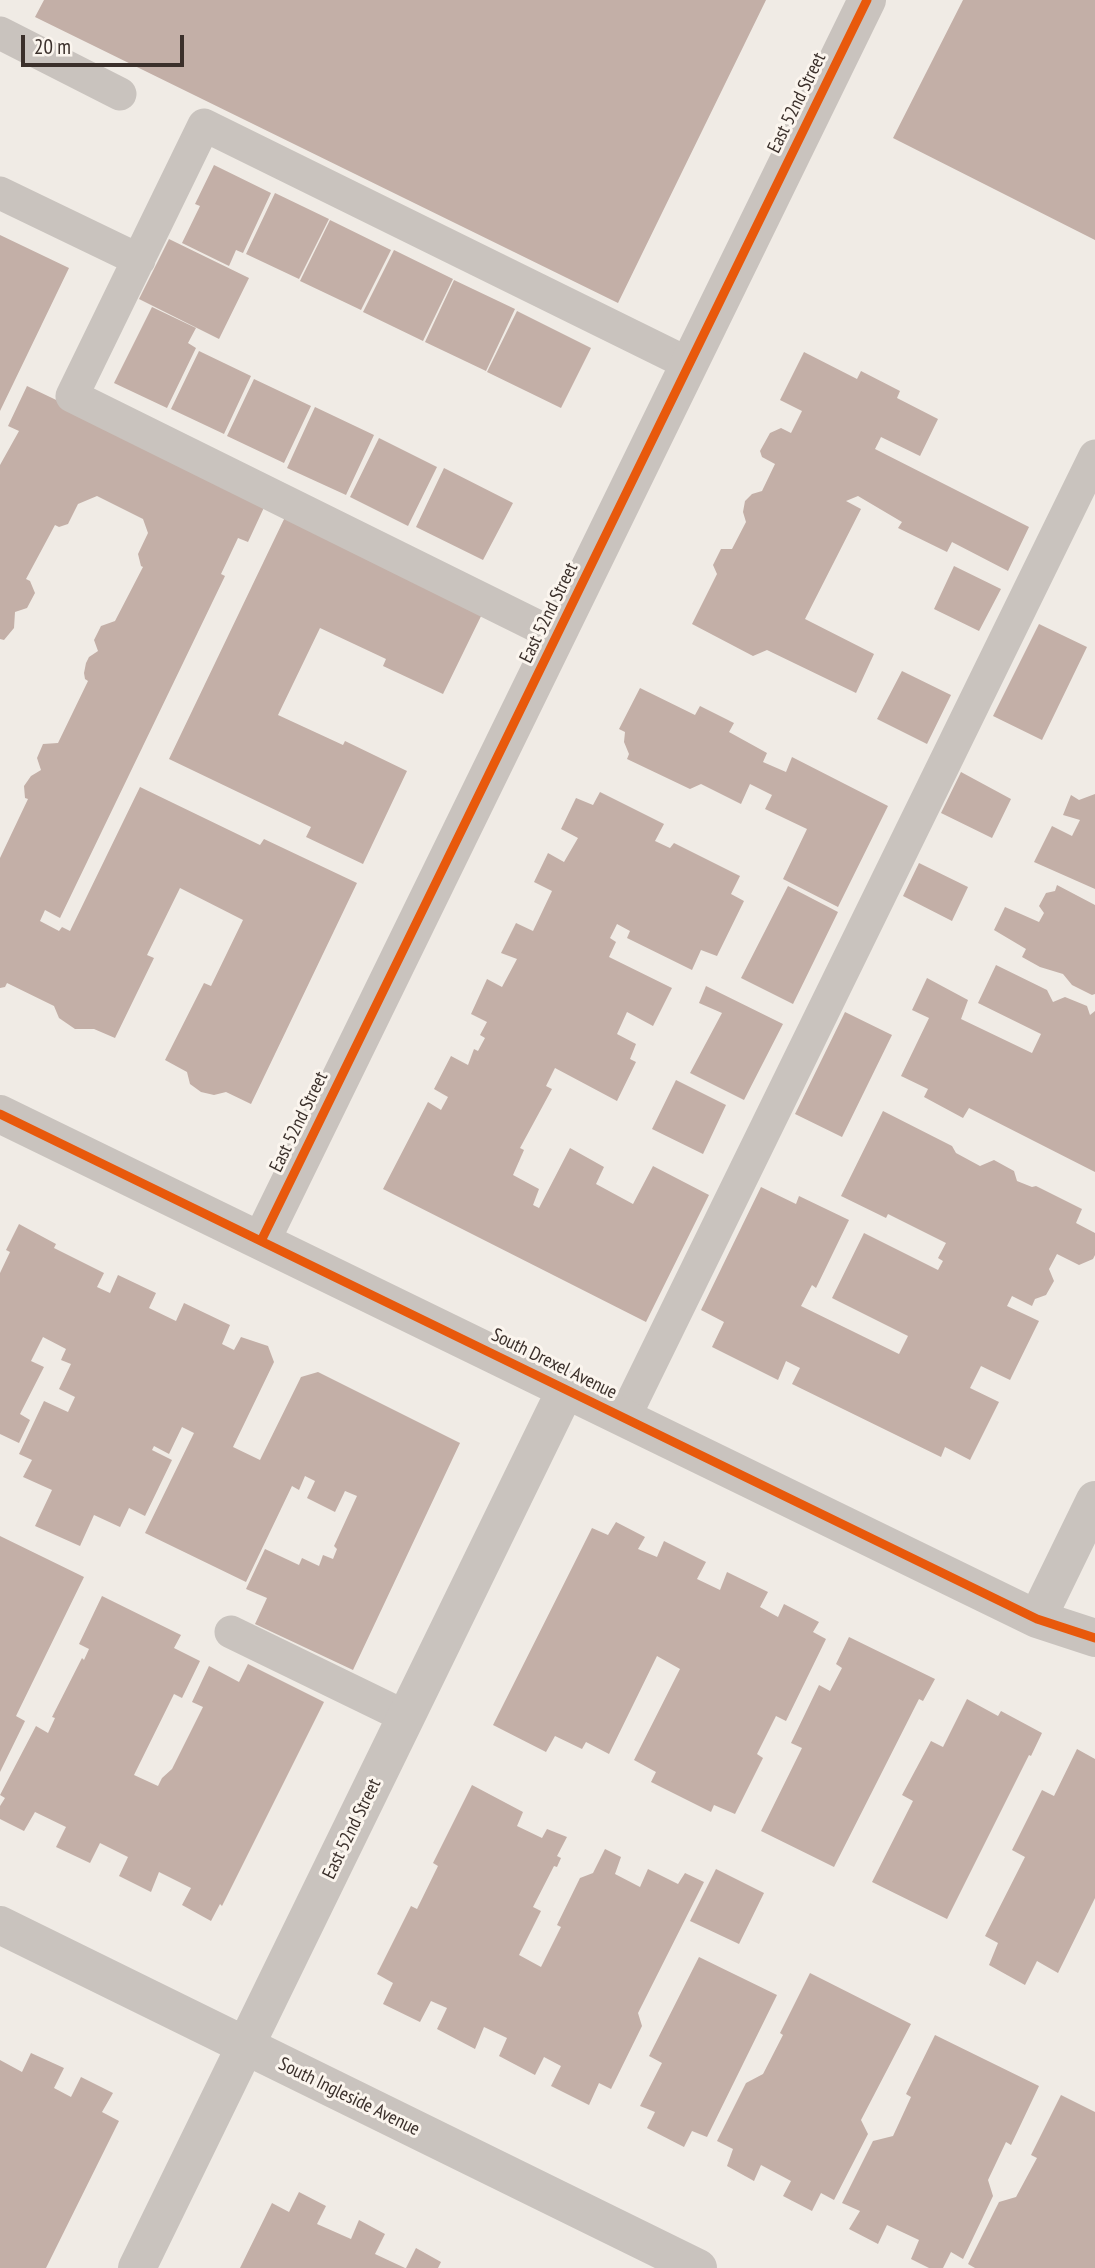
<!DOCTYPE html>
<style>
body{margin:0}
#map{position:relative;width:1095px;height:2268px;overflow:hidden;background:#f0ebe5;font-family:"PT Sans Narrow",sans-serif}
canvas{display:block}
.scale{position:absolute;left:21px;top:35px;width:163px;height:32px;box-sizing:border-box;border:4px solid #3b302b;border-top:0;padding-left:9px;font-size:21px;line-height:24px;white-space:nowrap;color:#3b302b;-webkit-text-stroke:5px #fbf5ee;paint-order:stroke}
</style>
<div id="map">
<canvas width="1095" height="2268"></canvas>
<div class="scale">20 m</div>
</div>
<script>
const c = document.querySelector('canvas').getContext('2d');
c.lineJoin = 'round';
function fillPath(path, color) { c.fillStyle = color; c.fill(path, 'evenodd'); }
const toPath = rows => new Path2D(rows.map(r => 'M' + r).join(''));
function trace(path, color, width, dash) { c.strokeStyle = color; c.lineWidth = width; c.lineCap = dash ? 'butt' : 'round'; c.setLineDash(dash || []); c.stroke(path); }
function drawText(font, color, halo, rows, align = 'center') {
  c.font = font + ' "PT Sans Narrow",sans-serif'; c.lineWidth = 6; c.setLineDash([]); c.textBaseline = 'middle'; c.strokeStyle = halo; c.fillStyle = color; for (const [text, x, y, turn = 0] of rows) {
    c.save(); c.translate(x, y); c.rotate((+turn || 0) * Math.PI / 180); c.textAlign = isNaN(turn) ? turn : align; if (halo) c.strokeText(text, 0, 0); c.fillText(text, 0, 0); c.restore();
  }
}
fillPath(toPath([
 [44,0,766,0,618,303,35,17],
 [963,0,1095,0,1095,240,893,138],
 [214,165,271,193,243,253,236,250,229,266,182,243,200,206,195,204],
 [275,193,329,219,299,279,246,254],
 [330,220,391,250,361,310,300,281],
 [0,235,69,268,0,411],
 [169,239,249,278,219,339,139,299],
 [394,250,453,279,423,341,363,312],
 [454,280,515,309,486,371,425,342],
 [152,307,196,328,188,343,196,348,167,408,114,383],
 [517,311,591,348,561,408,487,372],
 [199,351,251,376,224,434,171,409],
 [804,352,857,379,861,371,900,391,897,398,938,419,920,456,881,437,875,449,1029,527,1008,571,952,542,947,552,898,528,902,522,858,496,846,501,861,509,805,619,874,654,856,693,767,650,753,656,692,624,717,574,713,565,721,549,732,549,746,522,743,512,745,501,752,494,762,491,775,464,762,457,760,451,770,433,781,428,791,433,802,411,780,400],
 [254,379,311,406,284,463,227,436],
 [27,386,267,501,248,542,238,538,221,574,225,576,60,918,45,910,40,921,59,931,62,927,70,931,140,787,260,845,264,839,357,883,251,1104,226,1092,214,1095,201,1092,190,1084,187,1072,165,1060,204,983,211,986,243,920,180,888,147,955,154,958,115,1038,94,1029,75,1029,59,1018,54,1006,7,983,5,987,0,988,0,858,28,799,25,798,24,786,31,776,41,770,37,758,43,744,58,743,88,681,85,679,84,673,86,663,89,657,98,651,94,640,101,626,115,621,143,567,141,566,138,554,148,533,143,519,97,496,78,504,68,524,59,527,55,525,26,579,30,581,35,593,27,608,15,612,14,628,4,640,0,639,0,465,19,431,8,426],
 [315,407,374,435,346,495,287,468],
 [379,438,437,467,408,526,350,497],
 [444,468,513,503,483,560,416,527],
 [287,513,485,608,443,694,383,666,386,659,320,628,278,715,343,745,345,741,407,771,363,864,306,837,311,827,169,759],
 [954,566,1001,589,979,631,934,609],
 [1039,624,1087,647,1042,740,993,716],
 [902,671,951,695,927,744,877,719],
 [640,688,695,715,700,706,734,723,729,732,767,753,763,762,786,772,792,757,888,806,838,907,783,879,807,829,765,809,772,795,750,784,741,804,701,784,690,789,627,759,629,754,624,742,625,732,619,729],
 [961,772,1011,799,992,838,941,813],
 [600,792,664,824,655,841,670,848,674,843,740,876,731,894,744,901,717,956,701,950,692,970,627,938,630,931,617,924,610,938,616,942,609,957,672,988,653,1026,627,1012,617,1034,636,1044,630,1059,636,1062,617,1101,555,1068,546,1086,552,1089,520,1148,524,1150,513,1175,539,1189,533,1205,539,1208,570,1148,604,1167,596,1184,633,1204,653,1166,709,1195,646,1322,383,1189,428,1102,441,1110,448,1097,434,1089,451,1056,468,1065,474,1049,478,1051,485,1038,480,1035,487,1022,471,1014,487,979,502,987,517,959,501,953,516,923,533,931,552,891,534,882,548,853,564,862,578,838,561,829,576,798,593,805],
 [1095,794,1095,889,1034,862,1052,826,1072,836,1080,820,1063,815,1071,795,1079,800],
 [919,863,968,887,952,921,903,896],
 [1057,885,1095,905,1095,994,1092,995,1072,985,1063,974,1040,967,1022,957,1026,949,994,930,1005,907,1039,922,1044,913,1039,906,1046,893,1055,891],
 [788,886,838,912,793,1004,741,978],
 [996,965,1047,990,1053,1002,1065,997,1087,1006,1090,1015,1095,1011,1095,1172,969,1108,963,1118,924,1097,928,1089,901,1076,929,1018,912,1010,927,978,968,1000,961,1019,1032,1053,1041,1034,978,1003],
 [706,986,783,1024,744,1100,690,1073,722,1013,699,1003],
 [845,1012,892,1035,842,1137,795,1114],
 [676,1080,726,1105,703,1154,652,1129],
 [883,1111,952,1146,956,1153,980,1166,994,1160,1014,1171,1017,1181,1032,1187,1036,1186,1082,1209,1076,1223,1095,1233,1095,1255,1093,1259,1079,1265,1057,1254,1049,1269,1054,1281,1046,1295,1035,1299,1032,1306,1012,1296,1007,1306,1039,1321,1010,1380,981,1366,970,1388,999,1402,970,1460,945,1447,941,1457,792,1384,800,1368,786,1361,778,1380,712,1347,724,1322,701,1310,761,1187,796,1204,799,1196,849,1220,816,1288,812,1285,801,1306,899,1354,908,1336,832,1298,864,1233,938,1270,943,1261,938,1258,946,1243,888,1214,886,1218,841,1196],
 [19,1224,56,1244,54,1248,104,1273,97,1287,110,1293,118,1275,156,1293,149,1308,176,1321,184,1303,230,1325,222,1344,234,1350,241,1337,268,1346,274,1362,233,1447,260,1460,301,1377,318,1372,460,1443,353,1670,255,1624,267,1598,246,1589,265,1549,299,1565,302,1558,319,1566,323,1555,333,1559,337,1549,334,1546,357,1496,345,1491,335,1512,307,1498,315,1481,305,1476,299,1490,292,1486,246,1582,145,1533,194,1433,182,1427,169,1454,154,1446,152,1450,172,1460,145,1516,129,1508,120,1527,94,1515,80,1546,35,1526,52,1490,23,1477,32,1460,19,1454,44,1401,68,1412,75,1397,59,1389,71,1364,61,1360,66,1349,43,1337,31,1361,44,1367,20,1414,30,1420,19,1443,0,1434,0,1273,10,1252,6,1250],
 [616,1522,645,1537,638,1549,657,1557,664,1541,706,1562,697,1579,720,1590,727,1572,768,1592,760,1607,778,1617,784,1604,819,1622,813,1632,826,1639,786,1721,776,1716,757,1754,763,1758,735,1814,714,1805,711,1812,651,1782,656,1772,634,1760,680,1669,657,1656,609,1754,586,1742,582,1749,555,1736,546,1752,493,1725,592,1528,608,1535],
 [0,1536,84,1577,16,1716,25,1721,0,1772],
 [102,1596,181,1635,174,1648,200,1661,182,1698,174,1694,134,1775,158,1786,162,1778,172,1769,203,1707,192,1702,209,1666,239,1682,248,1664,324,1702,222,1906,220,1904,211,1921,182,1905,191,1888,159,1872,151,1892,119,1876,128,1857,100,1843,90,1863,56,1847,66,1827,35,1812,24,1831,0,1819,0,1806,5,1798,0,1795,36,1726,48,1733,55,1718,52,1717,82,1658,84,1660,89,1649,79,1644],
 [849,1637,935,1679,923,1701,919,1699,834,1867,761,1831,802,1748,791,1743,819,1685,830,1691,842,1668,836,1664],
 [967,1699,998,1716,1001,1711,1042,1733,1031,1756,1029,1755,947,1919,872,1882,913,1801,902,1795,931,1741,943,1747],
 [1077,1749,1095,1759,1095,1898,1058,1973,1037,1961,1025,1985,989,1965,998,1943,985,1936,1025,1857,1012,1850,1042,1790,1054,1796],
 [472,1785,523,1812,517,1826,542,1838,547,1829,567,1837,557,1856,561,1858,557,1867,554,1866,533,1907,541,1911,519,1955,541,1967,561,1927,557,1925,580,1878,593,1873,605,1849,621,1857,615,1874,640,1887,648,1869,678,1884,685,1873,704,1882,638,2013,642,2026,611,2089,599,2083,589,2105,551,2086,561,2066,544,2057,535,2075,499,2056,507,2038,484,2027,475,2049,437,2029,447,2008,431,2001,420,2022,383,2004,393,1983,377,1974,411,1906,417,1909,438,1866,433,1863],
 [716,1869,764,1893,739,1944,690,1921],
 [699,1957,777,1995,707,2137,692,2131,684,2147,647,2128,655,2112,640,2106,662,2063,649,2056],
 [810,1973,911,2024,861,2120,868,2134,834,2200,821,2193,812,2211,783,2196,791,2181,761,2165,754,2181,727,2166,733,2149,717,2141,746,2083,763,2074,783,2035,780,2033],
 [935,2035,1039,2086,1011,2145,1006,2142,988,2180,993,2196,963,2259,951,2252,943,2268,929,2268,911,2259,919,2240,887,2225,878,2244,849,2229,860,2211,842,2203,873,2141,893,2136,911,2097,906,2094],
 [31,2053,64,2068,54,2088,71,2097,81,2077,113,2093,102,2112,119,2121,46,2268,0,2268,0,2060,22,2072],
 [1061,2095,1095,2112,1095,2268,975,2268,968,2264,999,2202,1016,2197,1037,2158,1031,2155],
 [299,2192,326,2206,317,2224,351,2239,359,2220,385,2234,375,2254,405,2268,240,2268,272,2203,289,2212],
 [416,2248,441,2262,438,2268,406,2268]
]), '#c3afa7');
trace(toPath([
 [0,33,120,94],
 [0,193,139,260],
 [557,636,72,396,204,125,689,364],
 [624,1418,1095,456],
 [231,1632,406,1717]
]), '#c9c3be', 33);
trace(toPath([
 [0,1114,1037,1619,1095,1638],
 [261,1241,867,0],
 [1037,1619,1095,1500],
 [0,1925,698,2268],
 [137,2268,566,1389]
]), '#c9c3be', 38);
trace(toPath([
 [0,1114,1037,1619,1095,1638],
 [261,1241,867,0]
]), '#e8590c', 9);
drawText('19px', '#3b302b', '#fbf5ee', [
 ["East 52nd Street",797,103,-64],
 ["East 52nd Street",549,613,-64],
 ["East 52nd Street",299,1122,-64],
 ["South Drexel Avenue",554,1364,26],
 ["East 52nd Street",352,1829,-64],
 ["South Ingleside Avenue",349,2097,26]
]);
</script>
